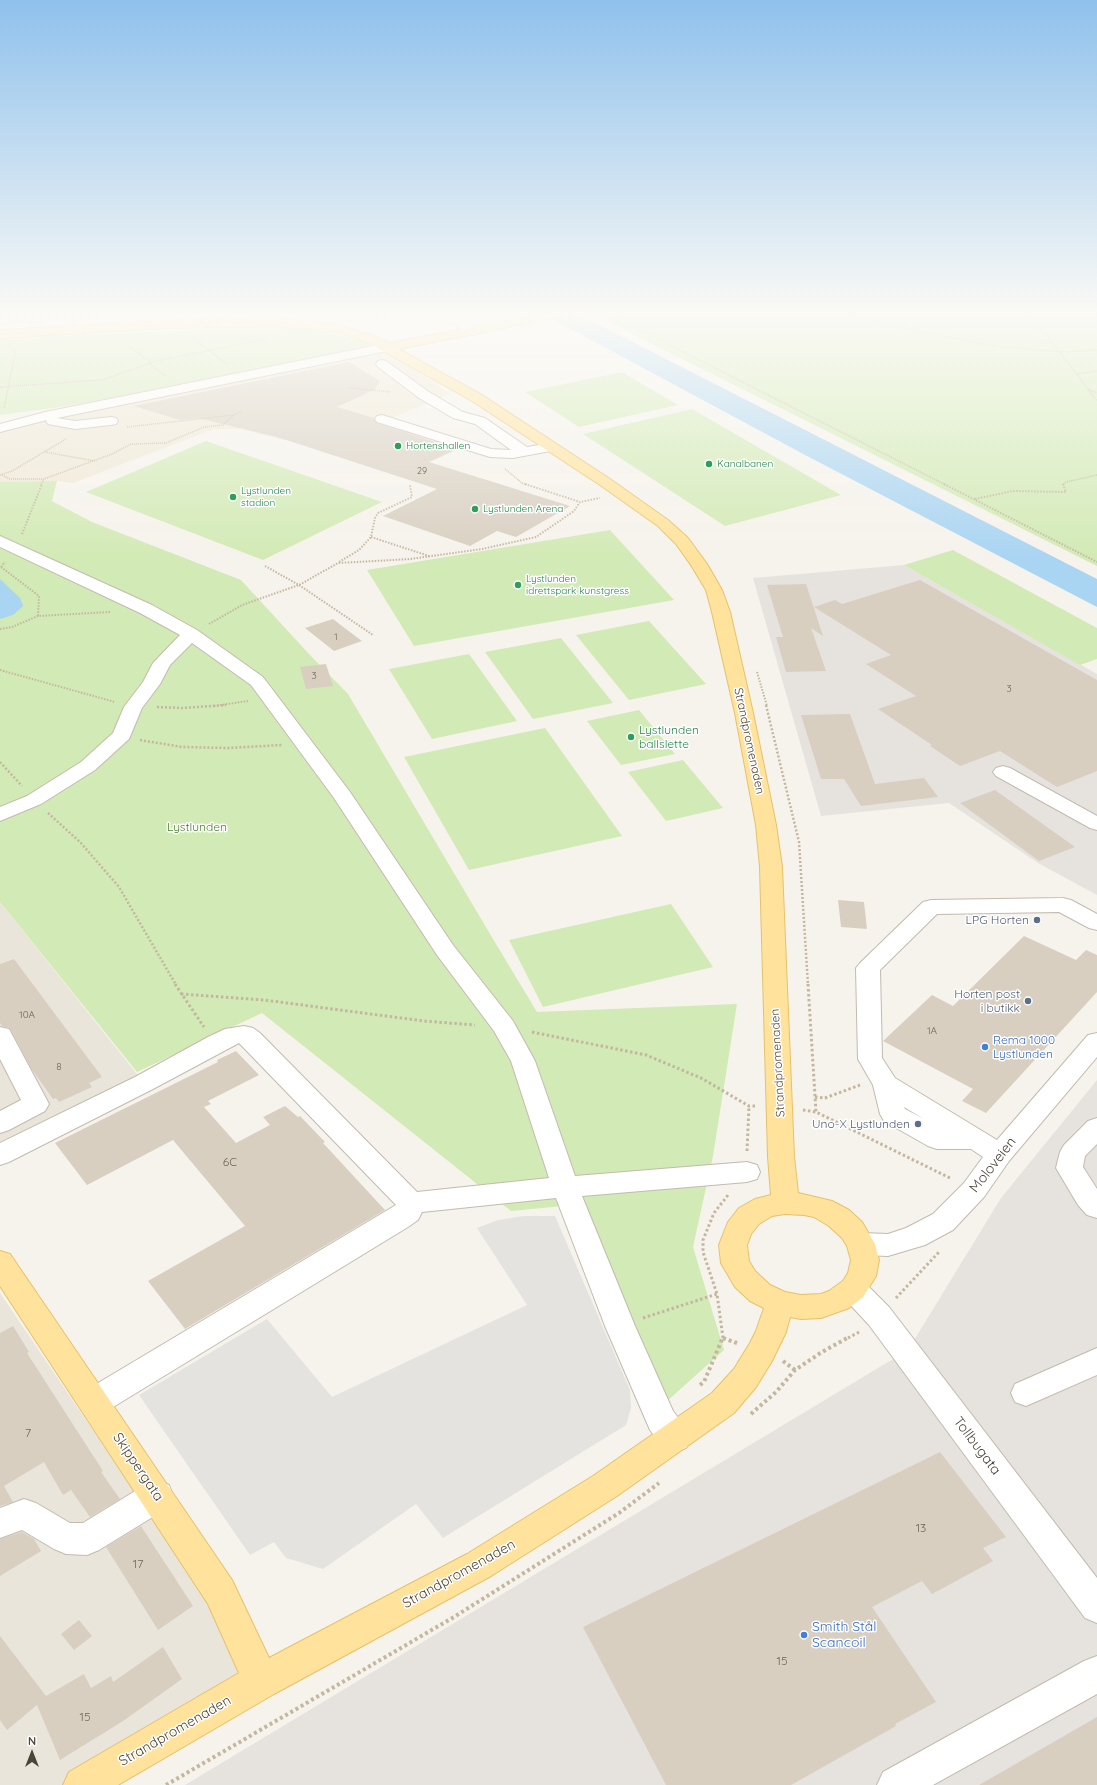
<!DOCTYPE html>
<meta charset="utf-8">
<style>
body{margin:0}
#map{position:relative;width:1097px;height:1785px;overflow:hidden;background:#f6f3ec;font-family:Quicksand,sans-serif}
canvas{display:block}
.north{position:absolute;left:12px;top:1733px;width:40px;height:40px;-webkit-text-stroke:3px #fff;paint-order:stroke;rotate:0deg;font-size:11px;font-weight:700;line-height:16px;text-align:center;color:#4b4439}
.north::after{content:'';display:block;margin:auto;width:14px;height:18px;background:#4b4439;clip-path:polygon(50% 0,100% 100%,50% 72%,0 100%)}
</style>
<div id="map">
<canvas width="1097" height="1785"></canvas>
<div class="north">N</div>
</div>
<script>
const c = document.querySelector('canvas').getContext('2d');
c.lineJoin = 'round';
function fillPath(path, color) { c.fillStyle = color; c.fill(path, 'evenodd'); }
const toPath = rows => new Path2D(rows.map(r => 'M' + r).join(''));
function trace(path, color, width, dash) { c.strokeStyle = color; c.lineWidth = width; c.lineCap = dash ? 'butt' : 'round'; c.setLineDash(dash || []); c.stroke(path); }
function drawText(font, color, halo, rows, align = 'center') {
  c.font = font + ' Quicksand,sans-serif'; c.lineWidth = 3; c.setLineDash([]); c.textBaseline = 'middle'; c.strokeStyle = halo; c.fillStyle = color; for (const [text, x, y, turn = 0] of rows) {
    c.save(); c.translate(x, y); c.rotate((+turn || 0) * Math.PI / 180); c.textAlign = isNaN(turn) ? turn : align; if (halo) c.strokeText(text, 0, 0); c.fillText(text, 0, 0); c.restore();
  }
}
fillPath(toPath([
 [0,902,144,1083,0,1155],
 [0,1293,255,1670,64,1785,0,1785]
]), '#eae5da');
fillPath(toPath([
 [0,311,438,311,441,312,385,322,317,312,251,312,0,325],
 [904,565,1097,674,1097,895,1038,863,949,803,821,816,753,578],
 [1097,1080,1097,1785,185,1785,908,1350,1001,1198]
]), '#e6e2dd');
fillPath(toPath([
 [369,353,391,354,400,359,450,394,346,437,313,426,284,440,240,429,214,429,73,483,57,481,0,482,0,433,5,431,45,420]
]), '#efe8d6');
fillPath(toPath([
 [599,311,1097,311,1097,566,594,315],
 [271,326,325,332,369,343,371,347,367,349,123,396,54,408,0,415,0,339],
 [622,372,678,405,579,427,525,392],
 [692,409,841,495,725,526,583,434],
 [206,441,382,502,263,560,86,492],
 [57,481,52,501,92,522,241,580,309,654,348,694,493,939,537,1012,737,1004,713,1156,693,1247,724,1350,646,1420,563,1206,511,1211,262,1013,137,1072,0,902,0,482],
 [610,530,674,600,414,646,367,570],
 [953,550,1097,628,1097,659,1080,665,904,565],
 [649,621,706,684,629,700,576,635],
 [561,638,613,703,533,719,485,652],
 [469,654,517,721,432,739,389,669],
 [639,710,675,754,621,765,587,721],
 [545,728,622,836,469,870,404,757],
 [683,760,723,808,666,821,628,772],
 [671,904,713,967,543,1007,509,940]
]), '#d2eab5');
fillPath(toPath([
 [524,1216,555,1216,630,1390,631,1408,626,1425,443,1538,416,1504,323,1569,286,1558,274,1542,250,1555,139,1395,267,1319,332,1397,527,1305,477,1228,498,1220]
]), '#e5e3e0');
fillPath(toPath([
 [537,311,572,311,1097,579,1097,607,807,456],
 [0,579,20,598,23,606,13,615,0,619]
]), '#a9d4f2');
fillPath(toPath([
 [349,362,380,381,374,390,337,407,374,418,377,423,458,449,429,462,570,506,516,537,497,531,470,546,383,516,437,489,277,437,198,418,180,420,134,406],
 [920,580,1097,680,1097,771,1057,787,1000,751,960,766,930,746,932,745,878,709,916,696,866,664,891,655,814,607,835,600,842,604],
 [806,584,823,636,811,628,826,671,786,672,776,637,783,637,767,585],
 [333,619,342,626,362,641,334,651,305,628],
 [326,664,333,686,306,689,300,667],
 [850,714,875,784,924,778,938,797,861,806,844,779,821,779,801,715],
 [995,790,1075,847,1039,861,960,803],
 [838,900,864,902,867,929,841,927],
 [1024,936,1076,960,1086,950,1097,955,1097,992,986,1113,962,1101,973,1089,883,1041,932,995,953,1006],
 [14,959,102,1077,89,1083,92,1087,59,1102,56,1098,53,1099,31,1068,10,1028,2,1026,0,1023,0,964],
 [236,1051,259,1075,208,1101,211,1104,204,1107,236,1143,270,1125,263,1117,285,1106,298,1117,300,1116,325,1142,323,1143,385,1210,185,1329,148,1281,245,1226,173,1140,87,1185,55,1143,218,1062,217,1060],
 [13,1326,29,1352,27,1353,103,1471,101,1472,120,1499,90,1517,71,1490,63,1495,44,1462,4,1486,13,1502,0,1506,0,1333],
 [940,1452,1006,1537,983,1548,993,1561,932,1594,922,1581,872,1607,936,1702,895,1724,896,1726,791,1785,666,1785,583,1627],
 [141,1526,193,1606,158,1630,106,1547],
 [22,1532,34,1539,41,1551,0,1576,0,1539],
 [79,1620,92,1636,74,1650,61,1634],
 [0,1636,46,1696,84,1674,91,1688,111,1676,113,1682,163,1647,182,1679,123,1721,60,1760,37,1705,7,1730,0,1720],
 [1097,1717,1097,1785,979,1785]
]), '#d8cfc1');
const minor = toPath([
 [432,311,446,311,478,328,480,331,478,334,474,335,470,334,432,311],
 [388,343,392,344,394,347,392,350,57,418,75,421,111,417,116,418,118,421,116,424,111,425,75,429,48,424,46,421,47,420,0,432,0,424,45,412,388,343],
 [382,360,386,361,429,392,463,412,485,418,527,447,551,443,556,444,558,447,556,450,513,458,490,457,377,422,375,419,377,416,382,415,491,449,511,450,475,424,453,418,419,398,378,367,376,364,378,361,382,360],
 [0,536,152,605,197,630,263,677,350,792,453,945,513,1021,535,1061,575,1176,747,1162,757,1165,760,1172,757,1179,747,1182,582,1196,635,1326,673,1411,686,1428,691,1438,686,1448,675,1452,664,1448,650,1430,605,1326,556,1198,422,1212,418,1220,408,1227,105,1412,94,1415,83,1412,78,1402,83,1392,396,1205,239,1043,153,1089,9,1162,0,1165,0,1143,135,1077,208,1037,225,1029,244,1026,253,1028,260,1033,417,1192,549,1178,511,1061,494,1031,437,955,334,798,251,685,192,643,170,665,160,684,142,708,129,739,95,770,41,804,0,821,0,807,27,796,81,762,113,733,124,707,143,682,153,663,180,635,140,613,0,547,0,536],
 [1003,766,1010,768,1097,816,1097,830,1090,828,996,776,993,772,996,768,1003,766],
 [1063,898,1071,900,1097,914,1097,930,1089,928,1059,912,937,914,880,970,882,1058,895,1078,997,1140,1088,1035,1097,1033,1097,1057,1009,1161,984,1197,953,1230,925,1245,888,1256,861,1255,851,1252,847,1244,851,1236,861,1233,888,1234,906,1228,933,1214,964,1183,983,1157,971,1149,937,1149,928,1146,884,1121,880,1114,873,1085,858,1059,856,968,860,963,923,902,931,900,1063,898],
 [904,1107,924,1119,905,1109,904,1107],
 [0,1027,9,1029,49,1104,45,1111,9,1130,0,1133,0,1111,21,1100,0,1059,0,1027],
 [1097,1118,1097,1144,1085,1156,1083,1167,1097,1189,1097,1218,1087,1215,1078,1205,1056,1168,1060,1152,1064,1145,1088,1121,1097,1118],
 [853,1277,863,1281,889,1307,1097,1578,1097,1623,1085,1618,869,1325,843,1297,838,1289,843,1281,853,1277],
 [1097,1348,1097,1375,1026,1406,1015,1402,1011,1393,1015,1384,1097,1348],
 [157,1481,169,1485,173,1496,169,1507,99,1550,87,1555,66,1554,54,1549,22,1530,0,1538,0,1508,24,1499,36,1503,70,1523,83,1523,145,1485,157,1481],
 [1097,1656,1097,1694,933,1785,877,1785,883,1772,1084,1661,1097,1656]
]);
const major = toPath([
 [559,311,581,311,575,314,399,349,482,395,610,479,668,520,688,538,707,564,722,590,730,612,753,713,776,825,782,867,794,1157,798,1193,832,1201,849,1210,862,1222,875,1244,879,1260,876,1276,863,1297,849,1308,821,1318,801,1319,790,1317,786,1332,772,1361,756,1387,734,1413,617,1496,491,1576,274,1694,118,1785,63,1785,69,1772,239,1673,208,1604,0,1286,0,1251,10,1254,232,1580,269,1658,467,1554,593,1476,712,1393,734,1369,750,1343,756,1331,764,1308,750,1301,735,1287,721,1263,719,1245,728,1222,739,1208,755,1199,771,1195,768,1157,760,867,756,825,735,713,712,612,706,590,691,565,676,544,658,526,600,485,472,401,369,343,337,332,275,326,169,328,0,338,0,330,185,320,275,318,339,325,377,337,389,343,559,311],
 [785,1214,804,1215,814,1217,829,1226,842,1238,847,1246,851,1260,848,1273,843,1281,829,1291,821,1294,801,1295,785,1292,770,1285,755,1271,749,1261,747,1245,751,1234,759,1224,772,1216,785,1214]
]);
trace(minor, '#c2bbae', 2);
trace(major, '#e6c16a', 2);
trace(toPath([
 [609,311,638,329,946,485],
 [821,311,988,345,1060,352,1097,350],
 [1024,311,1060,352,1097,401],
 [194,339,227,364],
 [130,347,151,362],
 [149,363,166,376],
 [1077,374,1097,371],
 [0,387,102,380,156,361,267,339],
 [349,388,391,392],
 [1088,389,1097,393],
 [4,408,16,349],
 [127,427,234,415,242,411],
 [45,452,95,461],
 [505,469,522,483,527,485],
 [0,475,12,471,66,439],
 [2,475,10,479,44,479,112,454,131,444,166,443,204,427,223,425,234,415],
 [41,485,44,479],
 [1062,485,1066,482,1097,475]
]), '#c4b79f', 1.5, [1, 1]);
trace(toPath([
 [525,484,580,502],
 [944,484,1097,562],
 [975,499,1013,491,1066,492,1063,484],
 [22,534,42,484],
 [371,537,429,556],
 [339,562,359,550,371,537,375,518,378,513,412,497,410,485],
 [265,566,299,585,373,635],
 [1,567,5,562],
 [1,567,39,596,38,616],
 [209,624,242,605,299,585,338,563,410,559,482,549,536,537,574,511,580,502,600,498],
 [0,629,12,627,38,616,110,612],
 [0,670,115,702],
 [757,672,767,706],
 [214,706,248,701]
]), '#c4b79f', 2, [1.5, 1.5]);
trace(toPath([
 [766,705,799,842,808,985],
 [157,707,183,708,226,705],
 [140,740,182,747,228,748,282,745],
 [0,762,22,786],
 [48,813,80,842,119,887,176,985]
]), '#c4b79f', 2.5, [2, 2]);
trace(toPath([
 [175,984,204,1027],
 [808,984,816,1112,952,1179],
 [181,994,264,1000,424,1021,475,1025],
 [532,1032,646,1055,701,1078,749,1106,756,1106],
 [815,1097,825,1098,860,1085],
 [803,1110,816,1112],
 [747,1151,749,1106],
 [896,1298,939,1252],
 [643,1318,717,1294],
 [723,1338,717,1294,703,1252,703,1240,714,1213,728,1195],
 [848,1338,861,1331]
]), '#c4b79f', 3, [2.5, 2.5]);
trace(toPath([
 [723,1338,737,1343],
 [783,1361,795,1370],
 [700,1385,704,1382,723,1337],
 [751,1414,776,1392,795,1370,822,1352,849,1337],
 [166,1785,454,1617,619,1513,659,1483]
]), '#c4b79f', 4, [3, 3]);
fillPath(minor, '#fff');
fillPath(major, '#ffe39c');
const sky = c.createLinearGradient(0, 0, 0, 560);
sky.addColorStop(0, '#8fc1ec');
sky.addColorStop(0.56, '#fbfaf6');
sky.addColorStop(1, '#fbfaf600');
c.fillStyle = sky;
c.fillRect(0, 0, 1097, 560);
for (const [x, y, r, color] of [
 [398,446,4,"#2e9e5b"],
 [709,464,4,"#2e9e5b"],
 [233,497,4,"#2e9e5b"],
 [475,509,4,"#2e9e5b"],
 [518,585,4,"#2e9e5b"],
 [631,737,4,"#2e9e5b"],
 [1037,920,4,"#5c6f8a"],
 [1028,1001,4,"#5c6f8a"],
 [985,1047,4,"#3f7fe0"],
 [918,1124,4,"#5c6f8a"],
 [804,1635,4,"#3f7fe0"]
]) { const dot = new Path2D(); dot.arc(x, y, r, 0, 2 * Math.PI); c.fillStyle = color; c.fill(dot); trace(dot, '#fff', 1.5); }
drawText('9px', '#6e675b', null, [
 ["29",422,471],
 ["1",336,637]
]);
drawText('10px', '#27864d', '#fff', [
 ["Hortenshallen",406,446],
 ["Kanalbanen",717,464],
 ["Lystlunden",241,491],
 ["stadion",241,503],
 ["Lystlunden Arena",483,509],
 ["Lystlunden",526,579],
 ["idrettspark kunstgress",526,591]
], 'left');
drawText('10px', '#6e675b', null, [
 ["3",314,676],
 ["3",1009,689],
 ["10A",27,1015],
 ["1A",932,1031],
 ["8",59,1067]
]);
drawText('12px', '#27864d', '#fff', [
 ["Lystlunden",639,730],
 ["ballslette",639,744]
], 'left');
drawText('12px', '#4b4439', '#fff', [
 ["Strandpromenaden",749,741,78],
 ["Strandpromenaden",778,1063,-93]
]);
drawText('12px', '#4a7f2a', '#fff', [
 ["Lystlunden",197,827]
]);
drawText('12px', '#4e5e75', '#fff', [
 ["LPG Horten",1029,920],
 ["Horten post",1020,994],
 ["i butikk",1020,1008],
 ["Uno-X Lystlunden",910,1124]
], 'right');
drawText('12px', '#366cbe', '#fff', [
 ["Rema 1000",993,1040],
 ["Lystlunden",993,1054]
], 'left');
drawText('12px', '#6e675b', null, [
 ["6C",230,1162],
 ["7",28,1433],
 ["13",921,1528],
 ["17",138,1564],
 ["15",782,1661],
 ["15",85,1717]
]);
drawText('14px', '#4b4439', '#fff', [
 ["Moloveien",993,1165,-52],
 ["Tollbugata",977,1446,53],
 ["Skippergata",138,1467,56],
 ["Strandpromenaden",459,1574,-29],
 ["Strandpromenaden",175,1731,-30]
]);
drawText('14px', '#366cbe', '#fff', [
 ["Smith Stål",812,1627],
 ["Scancoil",812,1643]
], 'left');
</script>
